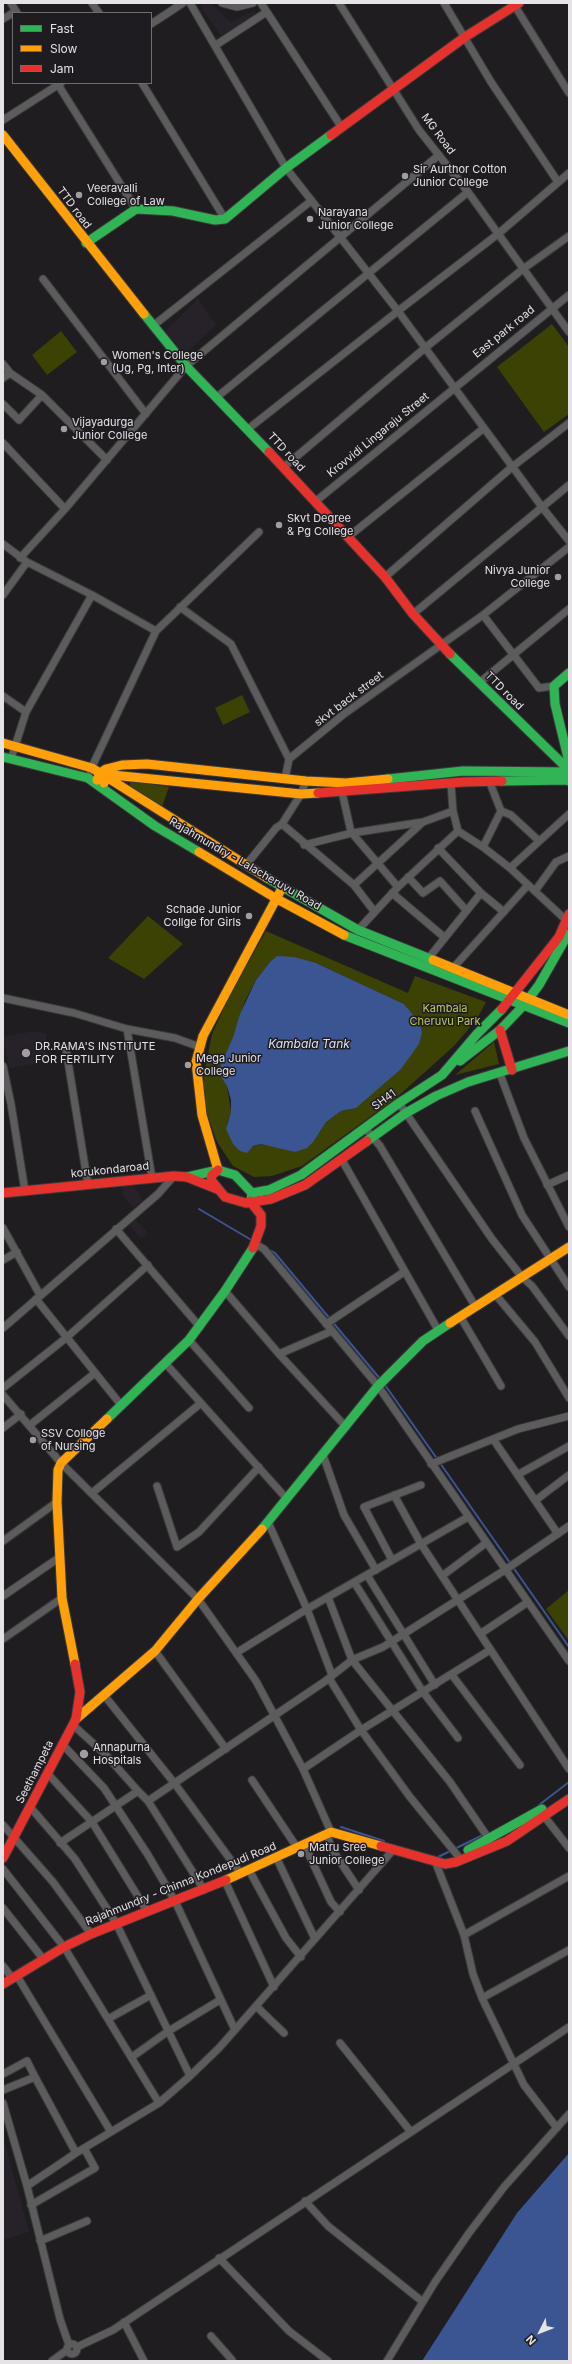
<!DOCTYPE html>
<style>
body{margin:0}
#map{position:relative;width:572px;height:2364px;overflow:hidden;background:#1f1d20;font-family:Inter,sans-serif}
canvas{display:block}
.frame{position:absolute;inset:0;border:4px solid #e5e3e6;pointer-events:none}
.legend{position:absolute;left:12px;top:12px;width:140px;height:72px;box-sizing:border-box;background:#1f1c21;border:1px solid #6e6c70;margin:0;padding:5px 7px;list-style:none;font-size:12px;color:#e5e3e6}
.legend li{display:flex;align-items:center;gap:8px;height:20px}
.legend b{width:20px;border:1px solid #6e6c70}
.north{position:absolute;left:520px;top:2312px;width:40px;height:40px;-webkit-text-stroke:3px #1f1c21;paint-order:stroke;rotate:228deg;font-size:11px;font-weight:700;line-height:16px;text-align:center;color:#e5e3e6}
.north::after{content:'';display:block;margin:auto;width:14px;height:18px;background:#e5e3e6;clip-path:polygon(50% 0,100% 100%,50% 72%,0 100%)}
</style>
<div id="map">
<canvas width="572" height="2364"></canvas>
<div class="frame"></div>
<ul class="legend">
<li><b style="height:5px;background:#30b455"></b>Fast</li>
<li><b style="height:5px;background:#ff9f0a"></b>Slow</li>
<li><b style="height:5px;background:#e5322d"></b>Jam</li>
</ul>
<div class="north">N</div>
</div>
<script>
const c = document.querySelector('canvas').getContext('2d');
c.lineJoin = 'round';
function fillPath(path, color) { c.fillStyle = color; c.fill(path, 'evenodd'); }
const toPath = rows => new Path2D(rows.map(r => 'M' + r).join(''));
function trace(path, color, width, dash) { c.strokeStyle = color; c.lineWidth = width; c.lineCap = dash ? 'butt' : 'round'; c.setLineDash(dash || []); c.stroke(path); }
function drawText(font, color, halo, rows, align = 'center') {
  c.font = font + ' Inter,sans-serif'; c.lineWidth = 3; c.setLineDash([]); c.textBaseline = 'middle'; c.strokeStyle = halo; c.fillStyle = color; for (const [text, x, y, turn = 0] of rows) {
    c.save(); c.translate(x, y); c.rotate((+turn || 0) * Math.PI / 180); c.textAlign = isNaN(turn) ? turn : align; if (halo) c.strokeText(text, 0, 0); c.fillText(text, 0, 0); c.restore();
  }
}
fillPath(toPath([
 [205,3,211,3,230,22,254,11,255,16,221,36,200,6],
 [198,299,216,325,184,355,165,331],
 [34,1031,46,1034,47,1062,9,1068,3,1037],
 [132,1182,143,1201,133,1207,121,1194,124,1190,119,1186],
 [136,1220,148,1233,141,1239,129,1225],
 [5,2143,29,2232,3,2240,3,2144]
]), '#27212a');
fillPath(toPath([
 [552,324,569,347,569,414,544,432,497,367],
 [61,331,77,352,47,375,32,355],
 [242,695,250,712,223,725,215,708],
 [131,781,169,787,162,807,129,787],
 [148,916,183,944,144,979,108,958],
 [266,931,408,993,415,976,486,1002,477,1019,454,1046,396,1098,302,1166,272,1176,254,1177,233,1166,217,1142,204,1105,204,1074,212,1034,232,991],
 [270,962,316,963,404,1004,420,1024,356,1108,341,1111,326,1122,314,1141,283,1148,261,1144,240,1151,229,1135,227,1123,231,1111,227,1086,229,1049,245,1001,256,980],
 [494,1042,499,1064,455,1075],
 [569,1590,569,1641,546,1609]
]), '#3c4104');
fillPath(toPath([
 [277,956,294,957,316,963,404,1004,420,1023,422,1033,419,1044,401,1069,356,1108,341,1111,326,1122,314,1141,307,1148,295,1152,261,1144,253,1146,247,1153,240,1151,233,1144,226,1129,231,1111,231,1100,227,1086,218,1072,233,1037,240,1014,256,980,270,962],
 [569,2153,569,2361,422,2361,517,2213]
]), '#3a5591');
trace(toPath([
 [199,1209,253,1241],
 [269,1250,275,1253,381,1380],
 [385,1385,438,1460],
 [440,1463,569,1647],
 [539,1805,569,1782],
 [341,1827,384,1841],
 [438,1857,485,1834]
]), '#3a5591', 2);
const street = toPath([
 [11,3,17,13],
 [92,3,99,13],
 [190,3,286,168,398,311,542,507,569,541],
 [222,3,237,7,253,3],
 [261,3,342,128],
 [339,3,419,130,468,192,569,332],
 [444,3,491,82,558,182],
 [513,3,569,93],
 [3,19,16,11],
 [151,24,183,3],
 [216,45,265,13],
 [57,83,136,209],
 [142,83,225,219],
 [3,120,61,83],
 [43,279,146,414],
 [154,325,311,201],
 [3,364,10,373,42,395,107,460],
 [3,378,10,373],
 [217,397,468,192],
 [3,404,19,420,42,395],
 [248,429,398,311,498,234,569,173],
 [3,443,65,509],
 [284,467,425,348,523,269,569,236],
 [316,501,569,295],
 [348,537,484,428],
 [3,544,27,562,92,595,156,631],
 [20,558,65,509,186,366,439,155],
 [385,577,512,467,569,423],
 [3,595,27,562],
 [180,607,231,644,289,759],
 [413,614,569,485],
 [483,615,539,688,554,686],
 [479,683,569,609],
 [3,696,26,712],
 [11,759,26,712,92,595],
 [90,771,156,631,259,532],
 [285,779,289,759,344,714,483,615,569,547],
 [490,783,501,811,483,847,510,868,567,921],
 [342,792,351,832,398,887],
 [501,811,511,815,538,840],
 [282,824,354,885,423,822,453,811,451,784],
 [458,831,483,847],
 [304,845,352,833,423,822],
 [438,848,481,893,504,912],
 [246,865,276,828,282,824,301,794,306,781],
 [510,868,569,814],
 [408,877,423,893,440,881,466,910],
 [354,885,374,911],
 [535,891,556,862,569,856],
 [392,893,444,937],
 [358,930,398,887,458,831,453,811],
 [427,960,481,893],
 [453,968,528,885],
 [3,998,74,1013,127,1029,175,1038,200,1047],
 [127,1029,152,1178],
 [66,1049,88,1185],
 [3,1066,11,1104,25,1191],
 [500,1074,524,1138,569,1227],
 [399,1103,492,1239,522,1277,532,1286,569,1336],
 [475,1111,522,1215,569,1287],
 [365,1128,380,1146,475,1306],
 [342,1160,438,1330],
 [547,1185,569,1175],
 [3,1228,40,1295],
 [116,1229,200,1327],
 [255,1244,264,1249,378,1386,569,1661],
 [3,1260,17,1252],
 [225,1291,279,1354,346,1427],
 [495,1294,535,1342,569,1398],
 [36,1299,121,1405],
 [460,1316,501,1386],
 [326,1324,404,1272],
 [3,1328,158,1194,174,1176],
 [189,1340,249,1408],
 [279,1354,332,1331],
 [166,1364,286,1498],
 [3,1388,66,1338,148,1265],
 [3,1395,61,1463,198,1599,256,1681,303,1769,331,1832],
 [30,1425,95,1373],
 [3,1428,21,1414],
 [493,1439,558,1534],
 [323,1455,344,1515,376,1570],
 [431,1464,518,1429,569,1416],
 [519,1474,569,1446],
 [157,1486,177,1547,199,1532,259,1467],
 [92,1493,201,1403],
 [394,1495,421,1544,569,1769],
 [536,1500,569,1475],
 [268,1522,307,1609,332,1675],
 [3,1541,57,1502],
 [392,1560,364,1507,421,1485],
 [367,1575,435,1685],
 [442,1576,486,1543],
 [354,1582,423,1692,458,1738],
 [3,1596,60,1557],
 [328,1597,352,1660,450,1782,489,1839],
 [480,1634,528,1602],
 [3,1639,62,1598],
 [155,1651,226,1749],
 [236,1653,307,1609,468,1517],
 [452,1675,520,1765],
 [329,1678,361,1730,410,1797,458,1856],
 [104,1695,175,1784,241,1874],
 [73,1725,106,1755,138,1791],
 [63,1745,104,1788,148,1855,175,1901,235,2030],
 [303,1769,361,1730,490,1650],
 [48,1774,92,1822,147,1911],
 [252,1780,298,1849],
 [148,1801,204,1890],
 [31,1808,75,1859,116,1923,190,2076],
 [544,1816,569,1848],
 [3,1825,53,1882,91,1934],
 [327,1835,332,1849,359,1890],
 [60,1843,138,1791,148,1801,324,1682,352,1660,383,1647,505,1570,569,1526],
 [305,1846,331,1902,340,1912],
 [277,1859,315,1939],
 [435,1861,464,1935,473,1974,482,1998,524,2085,557,2128],
 [3,1869,64,1947,159,2103],
 [249,1870,286,1938,301,1957],
 [225,1881,274,1987],
 [3,1908,44,1960],
 [464,1935,569,1876],
 [3,1966,13,1979],
 [17,1976,111,2132],
 [482,1998,569,1950],
 [256,2006,284,2033],
 [108,2019,151,1995],
 [340,2043,411,2132],
 [132,2057,167,2032,220,2000],
 [3,2074,27,2061,35,2077],
 [3,2090,35,2077,76,2153],
 [3,2103,27,2186,60,2319,69,2345],
 [27,2186,76,2153,159,2103,190,2076,219,2048,394,1849],
 [305,2201,328,2226,423,2302],
 [31,2205,95,2168,84,2148],
 [40,2241,87,2221],
 [219,2258,289,2331,328,2361],
 [124,2322,144,2361],
 [211,2336,232,2360],
 '67 2349a5 5 0 1 1 10 0a5 5 0 1 1-10 0Z',
 [77,2347,113,2330,569,2027],
 [52,2361,67,2350],
 [387,2361,435,2282,469,2233,504,2187,569,2114]
]);
const fast = toPath([
 [86,243,136,209,173,211,215,220,225,219,286,168,331,135],
 [144,314,186,366,269,452],
 [450,654,569,770],
 [569,673,554,686,555,704,569,762],
 [3,757,88,778,155,826,199,852],
 [388,779,463,771,567,772],
 [569,780,569,781],
 [502,781,569,780],
 [267,878,358,930,433,960],
 [344,935,569,1023],
 [460,1061,500,1030,524,1005,539,985,568,934],
 [367,1141,406,1113,436,1096,468,1082,569,1051],
 [187,1177,218,1170,235,1175,252,1193,251,1200],
 [252,1193,269,1190,301,1175,399,1103,442,1075,477,1034,502,1009],
 [107,1419,189,1340,225,1291,253,1248],
 [262,1529,378,1386,423,1341,450,1323],
 [468,1850,542,1809]
]);
const slow = toPath([
 [3,135,144,314],
 [3,743,92,768,267,878],
 [97,780,100,773,106,769,122,765,147,764,306,781,346,783,388,779],
 [104,783,105,778,112,775,301,794,318,793],
 [199,852,277,899,344,935],
 [433,960,569,1015],
 [218,1170,202,1115,196,1062,203,1036,282,888],
 [450,1323,569,1247],
 [75,1664,62,1598,57,1502,58,1470,61,1463,107,1419],
 [76,1719,155,1651,198,1599,262,1529],
 [226,1880,331,1832,381,1846]
]);
const jam = toPath([
 [331,135,465,37,519,3],
 [269,452,385,577,413,614,450,654],
 [318,793,463,782,502,781],
 [502,1009,559,937,569,914],
 [500,1030,512,1070],
 [218,1170,212,1175,211,1180,225,1197,246,1203,271,1199,305,1185,367,1141],
 [3,1193,174,1176,187,1177,217,1189],
 [250,1201,261,1215,261,1226,253,1248],
 [381,1846,445,1864,456,1862,507,1841,569,1799],
 [3,1858,76,1719,80,1692,75,1664],
 [3,1984,64,1947,91,1934,226,1880]
]);
trace(street, '#3b3a3b', 9);
trace(fast, '#3b3a3b', 11);
trace(slow, '#3b3a3b', 11);
trace(jam, '#3b3a3b', 11);
trace(street, '#5d5c5c', 7);
trace(fast, '#30b455', 9);
trace(slow, '#ff9f0a', 9);
trace(jam, '#e5322d', 9);
for (const [x, y, r, color] of [
 [405,176,4,"#a09ea1"],
 [79,195,4,"#a09ea1"],
 [310,219,4,"#a09ea1"],
 [104,362,4,"#a09ea1"],
 [64,429,4,"#a09ea1"],
 [279,525,4,"#a09ea1"],
 [558,577,4,"#a09ea1"],
 [249,916,4,"#a09ea1"],
 [26,1053,5,"#a09ea1"],
 [188,1065,4,"#a09ea1"],
 [33,1440,4,"#a09ea1"],
 [84,1754,5,"#a09ea1"],
 [301,1854,4,"#a09ea1"]
]) { const dot = new Path2D(); dot.arc(x, y, r, 0, 2 * Math.PI); c.fillStyle = color; c.fill(dot); trace(dot, '#1f1c21', 1.5); }
drawText('11px', '#e5e3e6', '#1f1c21', [
 ["MG Road",438,134,53],
 ["TTD road",74,208,53],
 ["East park road",504,332,-39],
 ["Krovvidi Lingaraju Street",378,435,-39],
 ["TTD road",286,452,47],
 ["TTD road",504,691,45],
 ["skvt back street",349,699,-37],
 ["Rajahmundry - Lalacheruvu Road",245,864,30],
 ["SH41",384,1100,-36],
 ["korukondaroad",110,1170,-6],
 ["Seethampeta",35,1772,-63],
 ["Rajahmundry - Chinna Kondepudi Road",181,1884,-22]
]);
drawText('11px', '#e5e3e6', '#1f1c21', [
 ["Sir Aurthor Cotton",413,170],
 ["Junior College",413,183],
 ["Veeravalli",87,189],
 ["College of Law",87,202],
 ["Narayana",318,213],
 ["Junior College",318,226],
 ["Women's College",112,356],
 ["(Ug, Pg, Inter)",112,369],
 ["Vijayadurga",72,423],
 ["Junior College",72,436],
 ["Skvt Degree",287,519],
 ["& Pg College",287,532],
 ["Nivya Junior",550,571,"right"],
 ["College",550,584,"right"],
 ["Schade Junior",241,910,"right"],
 ["Collge for Girls",241,923,"right"],
 ["DR.RAMA'S INSTITUTE",35,1047],
 ["FOR FERTILITY",35,1060],
 ["Mega Junior",196,1059],
 ["College",196,1072],
 ["SSV Colloge",41,1434],
 ["of Nursing",41,1447],
 ["Annapurna",93,1748],
 ["Hospitals",93,1761],
 ["Matru Sree",309,1848],
 ["Junior College",309,1861]
], 'left');
drawText('11px', '#becc58', '#1f1c21', [
 ["Kambala",445,1009],
 ["Cheruvu Park",445,1022]
]);
drawText('italic 12px', '#dbe4f8', '#1f1c21', [
 ["Kambala Tank",309,1044]
]);
</script>
